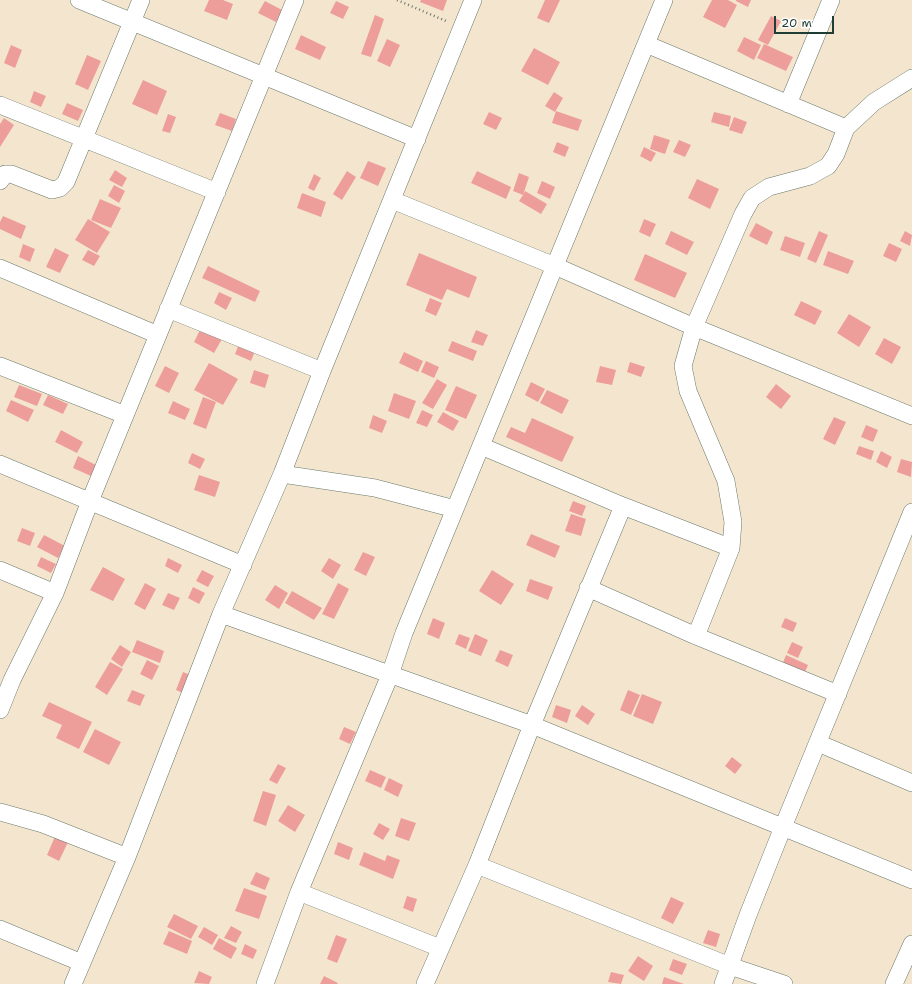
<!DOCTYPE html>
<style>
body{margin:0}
#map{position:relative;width:912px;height:984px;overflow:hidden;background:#f4e6ce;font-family:"Shantell Sans",sans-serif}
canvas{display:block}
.scale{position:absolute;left:774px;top:16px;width:60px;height:18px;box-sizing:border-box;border:2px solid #1f3d34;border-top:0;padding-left:5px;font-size:12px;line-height:14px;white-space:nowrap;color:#1f3d34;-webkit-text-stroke:3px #fff;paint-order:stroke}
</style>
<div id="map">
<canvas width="912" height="984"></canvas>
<div class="scale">20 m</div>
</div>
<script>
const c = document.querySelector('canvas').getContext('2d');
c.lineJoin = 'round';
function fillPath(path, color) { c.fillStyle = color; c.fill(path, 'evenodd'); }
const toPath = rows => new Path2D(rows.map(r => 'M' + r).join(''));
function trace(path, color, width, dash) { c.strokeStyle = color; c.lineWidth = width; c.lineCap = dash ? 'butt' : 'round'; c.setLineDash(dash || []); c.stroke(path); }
fillPath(toPath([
 [209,0,223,0,233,4,227,20,204,11],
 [421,0,447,0,443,11,420,2],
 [545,0,560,0,549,23,537,18],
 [712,0,728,0,737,5,725,28,703,17],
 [736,0,751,0,748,7,736,1],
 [265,1,282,10,276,22,258,13],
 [336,1,349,7,343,19,330,13],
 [375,15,384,19,371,57,361,54],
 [771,16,781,21,768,45,758,40],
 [301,35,326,47,320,60,295,49],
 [744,37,761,45,754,60,737,51],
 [387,39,400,45,390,67,377,61],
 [764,44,793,57,786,71,757,58],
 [11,45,22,50,15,68,4,63],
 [534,48,560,62,548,85,521,71],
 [87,55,101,61,88,90,75,84],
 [143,80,167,91,157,115,132,104],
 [34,91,46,96,41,107,30,102],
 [554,92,563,98,555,112,545,106],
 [67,103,83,110,78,121,62,114],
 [556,111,582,120,578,131,552,123],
 [489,112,502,118,496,130,483,124],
 [714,112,731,116,729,127,711,122],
 [220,113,236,119,232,131,215,125],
 [168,114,176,117,170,133,162,131],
 [734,117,747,122,742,134,729,130],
 [4,118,14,125,0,147,0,124],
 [654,135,670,140,665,154,650,149],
 [679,140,691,145,685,157,673,152],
 [557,142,569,147,565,157,553,152],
 [644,147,656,153,651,162,640,156],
 [368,161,386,168,378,186,360,178],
 [115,170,127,178,122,187,109,180],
 [347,171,356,177,342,200,333,194],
 [477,171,511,187,506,199,471,183],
 [519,173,529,177,523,195,525,191,547,204,541,214,519,201,523,195,513,191],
 [314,174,321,178,314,191,308,188],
 [697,179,719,189,710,209,688,198],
 [542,181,555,187,550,199,537,193],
 [114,185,125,191,119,203,108,196],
 [302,193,326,202,321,217,297,208],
 [100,199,121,208,111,228,91,220],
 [3,216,26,226,21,239,0,229,0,222],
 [88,219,110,232,97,253,75,240],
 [644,219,656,224,650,237,639,232],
 [756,223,773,232,767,245,749,236],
 [671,231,694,242,687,255,665,244],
 [819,231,828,235,816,263,807,259],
 [905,231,912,235,910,246,900,241],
 [785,236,805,243,800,257,780,250],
 [889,243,902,249,896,262,883,256],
 [23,244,35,249,30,262,19,257],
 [55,248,69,255,60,273,46,267],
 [88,250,100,256,94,266,82,260],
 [828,251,854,261,848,274,823,265],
 [419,253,477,277,469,298,447,289,442,300,406,285],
 [645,254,687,273,675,298,634,280],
 [208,266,260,291,255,302,202,278],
 [219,292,232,298,226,310,214,303],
 [430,298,442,303,436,316,425,311],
 [801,301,822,311,815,325,794,315],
 [849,314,871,327,859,347,837,333],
 [201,328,222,339,214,353,194,342],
 [476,330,488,335,483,346,471,342],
 [884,338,901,347,892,364,875,354],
 [452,341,477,351,473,361,448,351],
 [239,344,255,351,251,361,235,354],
 [404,352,423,361,418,372,399,363],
 [426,361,439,367,434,378,421,372],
 [630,362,645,367,641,377,627,372],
 [209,363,238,379,223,405,194,390],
 [165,366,179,373,169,393,155,386],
 [600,366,616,370,612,385,596,382],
 [254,370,269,375,265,388,250,383],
 [437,379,447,385,433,409,422,403],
 [531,382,545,389,538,402,525,395],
 [776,384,791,396,781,409,766,397],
 [19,385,42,394,37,406,14,397],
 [456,386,477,395,466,419,445,410],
 [547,390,569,400,562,414,540,403],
 [394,393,416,401,409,419,388,411],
 [48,395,68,404,63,414,43,405],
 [203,397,216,402,206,429,193,424],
 [11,400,34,410,28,422,6,411],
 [173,401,190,409,185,420,168,413],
 [422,410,433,415,427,427,416,423],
 [443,412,459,421,453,431,437,422],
 [373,415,387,421,382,433,369,428],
 [834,417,846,422,835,445,823,439],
 [532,418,574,437,562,462,506,437,511,427,525,433],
 [866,425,878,430,873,442,861,437],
 [61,430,83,442,77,453,55,442],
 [859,446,874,451,871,460,856,454],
 [881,451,892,457,887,468,876,462],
 [192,453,205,459,200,469,188,463],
 [78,456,96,465,91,476,73,468],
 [901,459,912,462,911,477,897,472],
 [199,475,220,482,215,497,194,490],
 [573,501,586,506,582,516,569,511],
 [571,514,586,519,581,536,565,531],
 [22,528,35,533,30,546,17,541],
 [531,534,560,546,555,558,526,545],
 [44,535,65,546,58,558,37,547],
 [363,552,375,557,366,576,354,570],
 [41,557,56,564,51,573,37,566],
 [168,558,182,565,178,573,165,566],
 [329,558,341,565,333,579,321,571],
 [103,567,125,579,113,601,90,590],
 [202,570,214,576,208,587,196,581],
 [492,570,514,584,501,605,479,591],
 [530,579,553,587,548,600,526,591],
 [145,583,156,589,145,610,134,604],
 [338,583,349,589,334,619,322,614],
 [275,585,288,593,279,609,265,600],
 [193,587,205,593,199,604,188,598],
 [292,591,322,608,314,620,285,603],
 [168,593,180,598,174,610,162,605],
 [433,618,445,623,439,639,427,634],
 [785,618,797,623,793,632,781,627],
 [459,634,470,638,466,649,455,644],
 [475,634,488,640,481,656,468,651],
 [137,640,164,651,160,663,132,652],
 [792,642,803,647,798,658,787,653],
 [120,645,131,652,122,667,111,659],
 [500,650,513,655,508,667,495,661],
 [786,655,808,665,804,674,782,665],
 [147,660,159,666,152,680,140,674],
 [110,662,123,669,107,695,95,687],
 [183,672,190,675,183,693,176,690],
 [132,690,145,695,140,706,127,701],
 [628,690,640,695,631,715,620,710],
 [642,694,662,702,653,724,633,716],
 [49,702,92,722,79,749,56,738,62,725,42,716],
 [556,705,571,710,567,723,552,717],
 [582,705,595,714,588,725,575,716],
 [344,727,356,732,350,744,339,739],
 [95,729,121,742,109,765,83,752],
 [732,757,742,765,735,774,725,766],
 [278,764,286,768,277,784,269,780],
 [370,770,386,777,381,788,365,781],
 [389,778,403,785,398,797,384,790],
 [263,791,276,795,266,826,253,821],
 [288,805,305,815,295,832,278,821],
 [401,818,416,823,409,841,395,836],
 [379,823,390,829,383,840,373,834],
 [57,832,70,838,59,861,47,855],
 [338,842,353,848,349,860,334,854],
 [364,852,385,861,387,855,400,860,393,879,359,865],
 [256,872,270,878,265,890,250,884],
 [244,888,267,896,259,919,235,911],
 [407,896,417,899,413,912,403,908],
 [671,897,684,903,673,924,661,918],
 [174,914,198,926,191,939,167,927],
 [231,926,242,932,236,943,224,938],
 [204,927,218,935,212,945,198,937],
 [708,930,720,934,716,947,703,943],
 [169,931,192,941,187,954,163,944],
 [336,935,347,939,337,963,327,959],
 [219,938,237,948,231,959,213,949],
 [245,944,257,950,253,959,241,954],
 [638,956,653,966,644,981,628,971],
 [673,959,687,964,682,975,669,970],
 [199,971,212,977,209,984,194,983],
 [611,972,624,975,621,984,608,982],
 [324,976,338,983,337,984,320,984],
 [664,977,684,984,662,984]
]), '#ed9e9b');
const street = toPath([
 [79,0,417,139],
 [646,44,846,128],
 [788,104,831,0],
 [0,105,217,192],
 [0,181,5,174,11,174,52,190,60,188,66,182,141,0],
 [392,200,555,266,694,327,912,416],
 [0,268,158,335],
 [168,309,322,371],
 [0,366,125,415],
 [481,446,623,506],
 [0,464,243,565],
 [282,474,375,488,455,509],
 [0,570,55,593],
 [588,588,696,636,838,694],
 [221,614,532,725,912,880],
 [696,636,731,548,733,522,726,481,688,391,683,366,694,327,743,214,752,198,769,187,810,176,828,166,836,154,846,128,874,102,912,78],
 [0,710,12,680,55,593,90,501,295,0],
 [818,743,912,783],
 [0,812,43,824,127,857],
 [477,865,730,966,784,984],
 [299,892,440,948],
 [0,929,82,963],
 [73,984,127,857,221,614,282,474,322,371,473,0],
 [265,984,299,892,390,675,404,633,455,509,664,0],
 [425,984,477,865,532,725,623,506,731,548],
 [723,984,748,915,783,827,912,512],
 [894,984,912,944]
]);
trace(street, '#6a786a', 18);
trace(toPath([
 [397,0,446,21]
]), '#6a786a', 2.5, [1, 3]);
trace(street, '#fff', 17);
</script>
